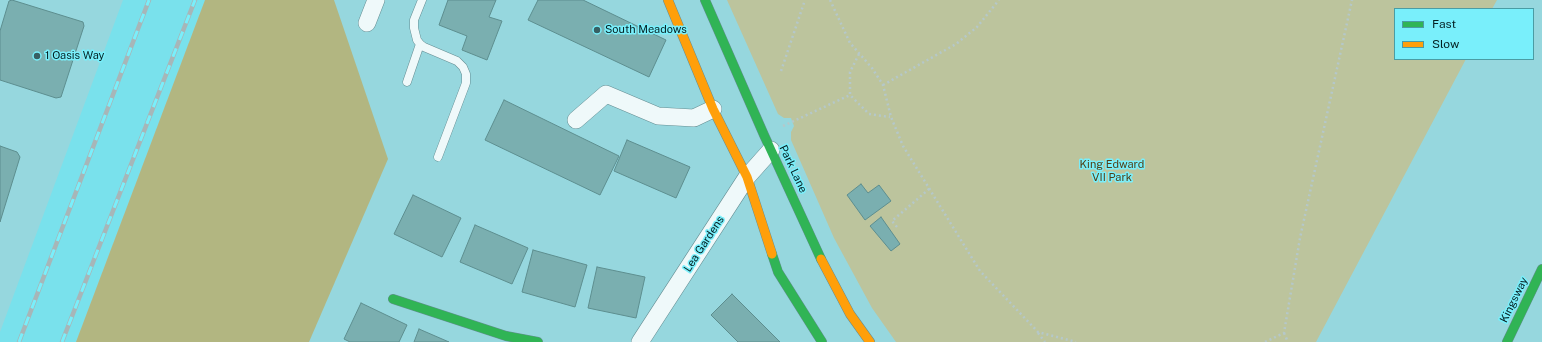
<!DOCTYPE html>
<style>
body{margin:0}
#map{position:relative;width:1542px;height:342px;overflow:hidden;background:#96d7de;font-family:"Public Sans",sans-serif}
canvas{display:block}
.legend{position:absolute;left:1394px;top:8px;width:140px;height:52px;box-sizing:border-box;background:#79effb;border:1px solid #4a9ca4;margin:0;padding:5px 7px;list-style:none;font-size:12px;color:#041f21}
.legend li{display:flex;align-items:center;gap:8px;height:20px}
.legend b{width:20px;border:1px solid #4a9ca4}
</style>
<div id="map">
<canvas width="1542" height="342"></canvas>
<ul class="legend">
<li><b style="height:5px;background:#30b455"></b>Fast</li>
<li><b style="height:5px;background:#ff9f0a"></b>Slow</li>
</ul>
</div>
<script>
const c = document.querySelector('canvas').getContext('2d');
c.lineJoin = 'round';
function fillPath(path, color) { c.fillStyle = color; c.fill(path, 'evenodd'); }
const toPath = rows => new Path2D(rows.map(r => 'M' + r).join(''));
function trace(path, color, width, dash) { c.strokeStyle = color; c.lineWidth = width; c.lineCap = dash ? 'butt' : 'round'; c.setLineDash(dash || []); c.stroke(path); }
function drawText(font, color, halo, rows, align = 'center') {
  c.font = font + ' "Public Sans",sans-serif'; c.lineWidth = 3; c.setLineDash([]); c.textBaseline = 'middle'; c.strokeStyle = halo; c.fillStyle = color; for (const [text, x, y, turn = 0] of rows) {
    c.save(); c.translate(x, y); c.rotate((+turn || 0) * Math.PI / 180); c.textAlign = isNaN(turn) ? turn : align; if (halo) c.strokeText(text, 0, 0); c.fillText(text, 0, 0); c.restore();
  }
}
fillPath(toPath([
 [123,0,205,0,76,342,0,342,0,332]
]), '#79e1ec');
fillPath(toPath([
 [727,0,1497,0,1492,9,1395,9,1395,59,1466,59,1316,342,896,342,872,308,834,238,791,140,791,132,794,126,791,118,784,118,778,114]
]), '#bcc49d');
fillPath(toPath([
 [205,0,334,0,388,159,309,342,76,342]
]), '#b2b681');
const building = toPath([
 [12,0,83,22,84,26,61,97,56,98,0,80,0,31,9,1,12,0],
 [448,0,496,0,489,17,502,21,487,60,462,50,467,36,439,25,448,0],
 [538,0,583,0,666,40,649,77,528,20,538,0],
 [504,100,619,156,600,195,485,140,504,100],
 [627,140,690,167,676,198,614,171,627,140],
 [0,146,17,152,20,157,0,222,0,146],
 [861,184,868,193,879,185,891,201,865,220,847,195,861,184],
 [413,195,461,218,442,257,394,234,413,195],
 [881,217,900,244,891,251,870,226,881,217],
 [475,225,528,248,512,284,460,262,475,225],
 [533,250,587,265,575,307,522,292,533,250],
 [597,267,645,277,636,318,588,308,597,267],
 [732,294,780,342,738,342,711,315,732,294],
 [361,303,407,325,399,342,350,342,344,339,361,303],
 [419,329,449,342,414,342,419,329]
]);
fillPath(building, '#7aafb0');
trace(building, '#5d8e8f', 1);
const lane = toPath([
 [422,0,414,20,414,28,417,40,420,44,424,47,457,61,463,67,466,74,466,83,438,157],
 [407,82,420,44]
]);
const street = toPath([
 [367,23,376,0],
 [576,120,606,94,658,116,694,118,713,109],
 [640,342,747,177,771,150]
]);
const fast = toPath([
 [705,0,764,135,821,259],
 [772,254,778,272,822,342],
 [393,299,506,336,538,342],
 [1507,342,1542,269]
]);
const slow = toPath([
 [668,0,713,109,747,177,772,254],
 [821,259,850,314,870,342]
]);
trace(lane, '#658e93', 9);
trace(street, '#658e93', 18);
trace(fast, '#658e93', 10);
trace(slow, '#658e93', 10);
trace(toPath([
 [830,0,850,43,872,68,883,85,891,117,903,146,980,271,1038,332,1076,342],
 [859,54,850,72,850,95,869,114,890,117],
 [781,71,805,0],
 [883,85,956,44,977,27,999,0],
 [783,126,850,95],
 [897,227,892,221,929,189],
 [1038,333,1045,342],
 [1284,333,1288,342],
 [1265,342,1284,333,1300,238,1352,0]
]), '#b5c8ca', 2.5, [2, 3]);
trace(lane, '#eff9fa', 8);
trace(street, '#eff9fa', 17);
trace(fast, '#30b455', 9);
trace(slow, '#ff9f0a', 9);
const rail = toPath([
 [19,342,149,0],
 [62,342,195,0]
]);
trace(rail, '#a7b6b8', 4.5);
trace(rail, '#79effb', 3, [9]);
for (const [x, y, r, color] of [
 [597,30,4,"#375f63"],
 [37,56,4,"#375f63"]
]) { const dot = new Path2D(); dot.arc(x, y, r, 0, 2 * Math.PI); c.fillStyle = color; c.fill(dot); trace(dot, '#79effb', 1.5); }
drawText('11px', '#041f21', '#79effb', [
 ["South Meadows",605,30],
 ["1 Oasis Way",45,56]
], 'left');
drawText('11px', '#534017', '#79effb', [
 ["King Edward",1112,165],
 ["VII Park",1112,178]
]);
drawText('11px', '#041f21', '#79effb', [
 ["Park Lane",793,169,65],
 ["Lea Gardens",704,244,-57],
 ["Kingsway",1514,300,-64]
]);
</script>
